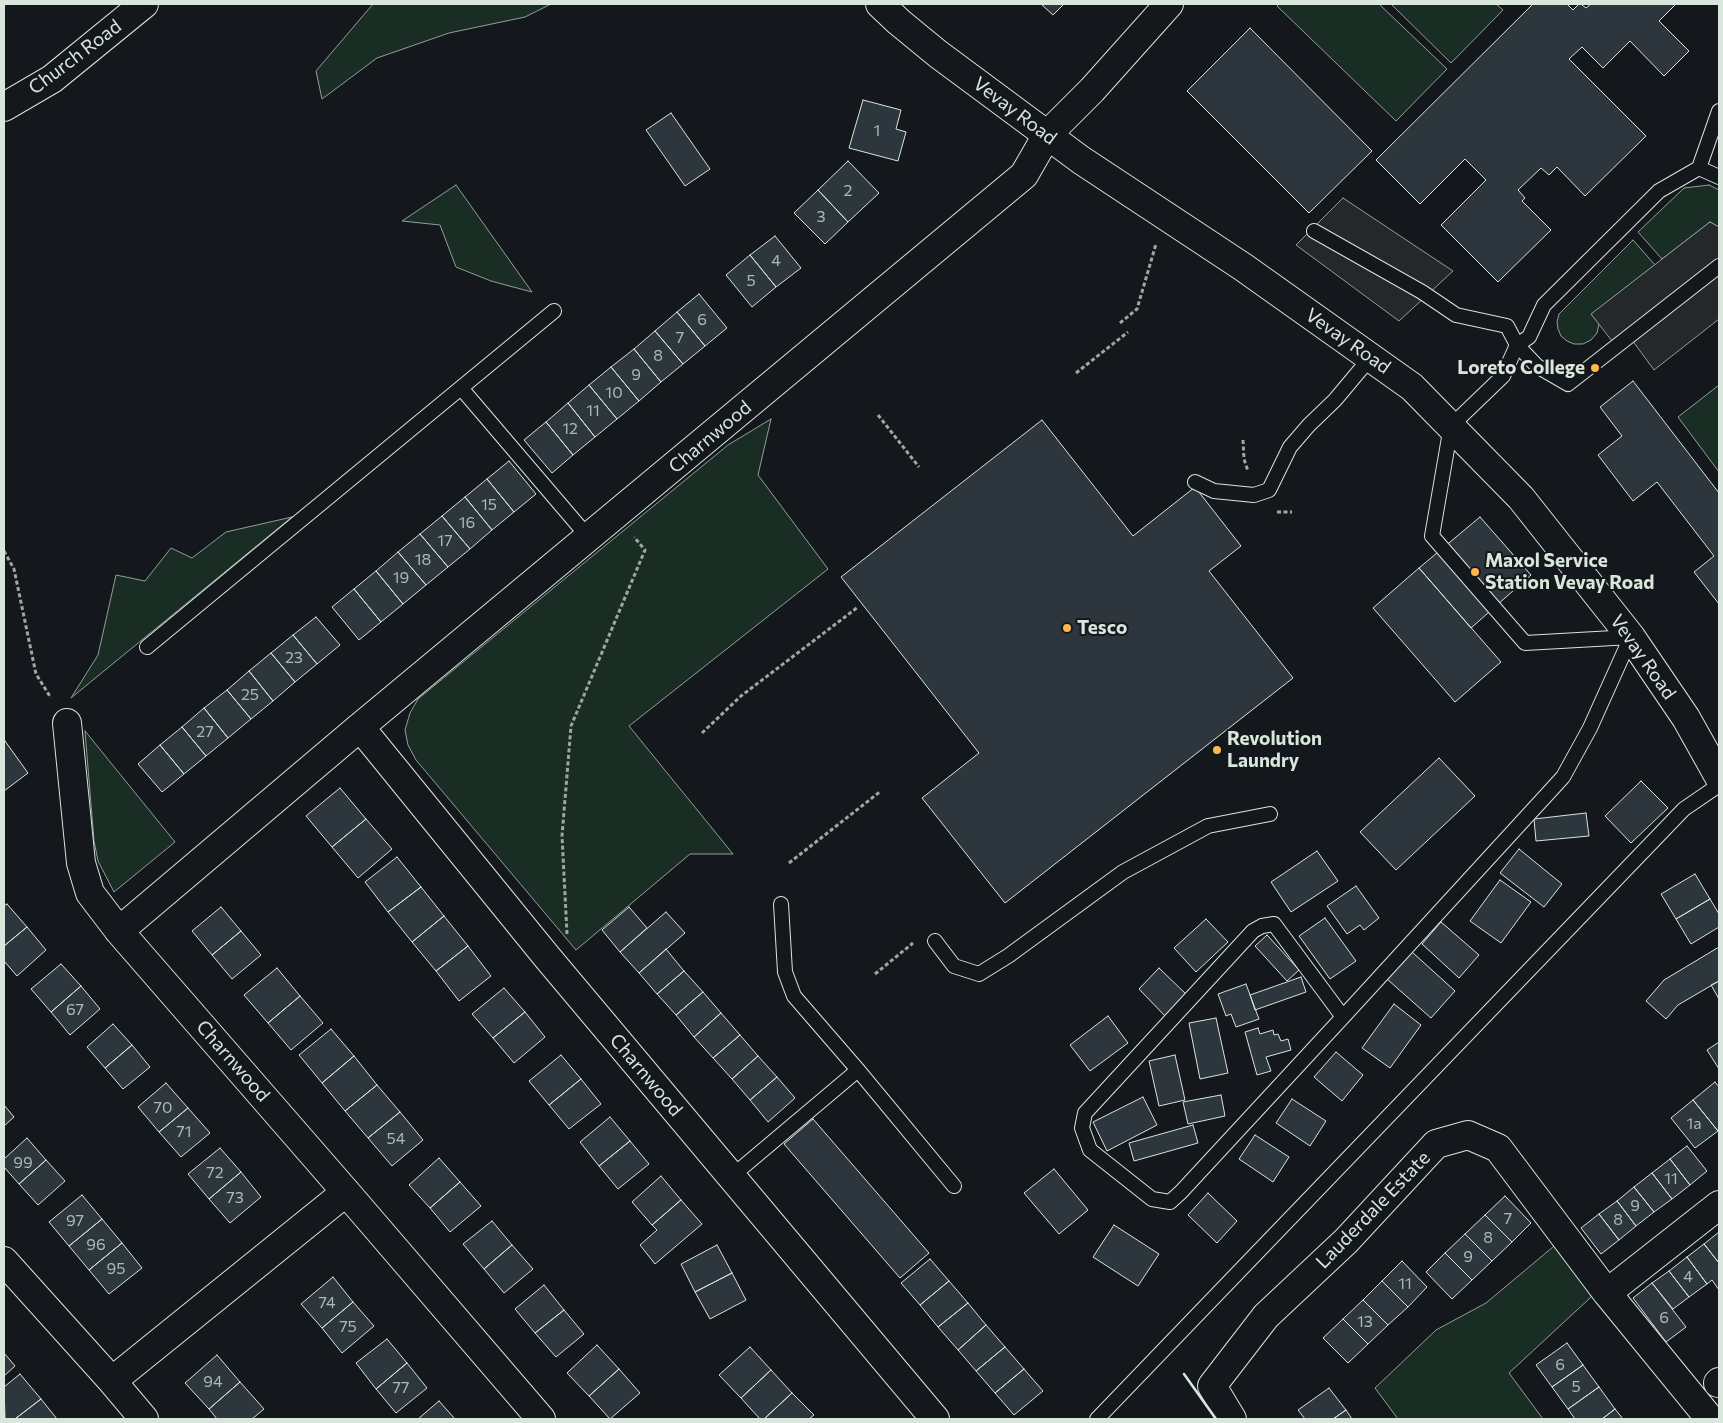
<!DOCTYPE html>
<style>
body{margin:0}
#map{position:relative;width:1723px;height:1423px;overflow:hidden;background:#14181c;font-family:Commissioner,sans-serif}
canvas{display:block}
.frame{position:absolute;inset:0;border:5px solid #d8e6dc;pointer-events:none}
</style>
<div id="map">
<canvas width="1723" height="1423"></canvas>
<div class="frame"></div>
</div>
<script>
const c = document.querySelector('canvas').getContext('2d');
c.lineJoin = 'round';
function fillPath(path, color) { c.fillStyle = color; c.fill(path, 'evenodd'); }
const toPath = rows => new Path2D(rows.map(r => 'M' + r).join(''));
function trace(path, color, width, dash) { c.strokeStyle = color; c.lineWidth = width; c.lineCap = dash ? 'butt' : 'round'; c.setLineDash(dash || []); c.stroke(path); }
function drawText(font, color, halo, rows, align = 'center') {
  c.font = font + ' Commissioner,sans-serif'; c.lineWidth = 4; c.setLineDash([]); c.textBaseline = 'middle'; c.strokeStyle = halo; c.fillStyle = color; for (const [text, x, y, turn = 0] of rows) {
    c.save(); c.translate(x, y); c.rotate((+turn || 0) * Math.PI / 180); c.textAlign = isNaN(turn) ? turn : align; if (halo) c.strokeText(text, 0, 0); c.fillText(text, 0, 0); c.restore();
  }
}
const green = toPath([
 [373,4,551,4,525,17,449,33,377,58,322,99,316,71,373,4],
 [1279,4,1379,4,1447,69,1396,121,1277,6,1279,4],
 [1391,4,1496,4,1503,10,1451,63,1391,4],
 [456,185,532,292,491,281,456,267,440,225,402,221,456,185],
 [1709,185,1719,190,1719,227,1710,222,1662,259,1638,232,1684,188,1709,185],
 [1633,240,1655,265,1592,314,1599,324,1597,333,1591,340,1583,344,1574,344,1567,341,1561,336,1558,329,1557,322,1559,314,1633,240],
 [1719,385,1719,472,1678,417,1719,385],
 [771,419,758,475,828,569,629,726,733,854,690,854,576,950,416,760,408,745,405,730,410,713,418,699,728,445,771,419],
 [292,517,71,698,98,655,116,575,145,581,171,548,192,558,226,532,292,517],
 [85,731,175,842,114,892,98,861,94,841,85,731],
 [1566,1236,1603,1286,1509,1373,1543,1419,1398,1419,1375,1388,1436,1330,1486,1303,1566,1236]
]);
fillPath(green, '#1a2d24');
trace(green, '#939e99', 1);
const parking = toPath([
 [1343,198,1453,271,1399,321,1296,245,1343,198],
 [1710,222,1719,227,1719,319,1654,370,1632,340,1619,350,1591,314,1710,222]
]);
fillPath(parking, '#24282b');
trace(parking, '#939e99', 1);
const building = toPath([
 [1041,4,1064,4,1053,15,1041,4],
 [1533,4,1567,4,1573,10,1579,4,1581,4,1586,8,1591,4,1676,4,1659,21,1689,51,1664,76,1630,41,1603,68,1582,47,1569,59,1646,136,1585,196,1557,167,1549,175,1541,168,1518,190,1525,198,1522,201,1551,230,1498,282,1441,225,1486,180,1465,159,1420,204,1376,160,1533,4],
 [1250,28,1372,151,1309,213,1187,91,1250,28],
 [863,100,901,110,896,129,906,132,898,161,849,148,863,100],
 [671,113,710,169,685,186,646,130,671,113],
 [848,161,879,193,848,222,818,190,848,161],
 [818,190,848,222,825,244,794,213,818,190],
 [775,236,801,268,776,287,750,255,775,236],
 [750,255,776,287,752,307,726,275,750,255],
 [699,294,727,328,705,346,677,312,699,294],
 [677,312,705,346,683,364,655,331,677,312],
 [655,331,683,364,661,382,634,349,655,331],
 [634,349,661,382,639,401,611,367,634,349],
 [611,367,639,401,617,419,589,385,611,367],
 [1633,381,1719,493,1719,604,1694,572,1714,556,1657,482,1633,501,1598,455,1622,436,1600,407,1633,381],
 [589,385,617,419,595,437,568,403,589,385],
 [568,403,595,437,573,455,546,422,568,403],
 [1042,420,1133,536,1195,487,1241,546,1209,571,1293,678,1005,903,922,798,979,753,841,577,1042,420],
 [546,422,573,455,552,473,524,440,546,422],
 [509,461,536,494,514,512,487,479,509,461],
 [487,479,514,512,492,530,465,497,487,479],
 [465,497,492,530,470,549,442,516,465,497],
 [442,516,470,549,448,567,420,534,442,516],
 [1480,517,1531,575,1471,628,1419,568,1480,517],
 [420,534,448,567,426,585,398,552,420,534],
 [398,552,426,585,403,604,376,571,398,552],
 [1419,568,1501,662,1455,702,1373,608,1419,568],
 [376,571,403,604,381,622,354,589,376,571],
 [354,589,381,622,359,640,332,607,354,589],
 [316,617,340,645,317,664,293,635,316,617],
 [293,635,317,664,295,682,271,653,293,635],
 [271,653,295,682,273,701,249,671,271,653],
 [249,671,273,701,251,719,227,690,249,671],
 [227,690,251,719,228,738,204,708,227,690],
 [204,708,228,738,206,756,182,727,204,708],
 [182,727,206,756,184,774,160,745,182,727],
 [5,741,28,773,4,791,4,742,5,741],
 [160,745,184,774,162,792,138,764,160,745],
 [1439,758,1475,796,1396,870,1360,832,1439,758],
 [1641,781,1668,808,1631,843,1605,816,1641,781],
 [340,788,366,819,332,847,306,816,340,788],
 [1586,813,1589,836,1536,841,1534,819,1586,813],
 [366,819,392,849,358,878,332,847,366,819],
 [1519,849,1562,884,1544,907,1500,873,1519,849],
 [1317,851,1338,881,1291,912,1271,882,1317,851],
 [397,857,421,887,388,912,365,882,397,857],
 [1695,874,1710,899,1676,919,1661,894,1695,874],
 [1500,880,1531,902,1501,943,1470,921,1500,880],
 [1356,886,1379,918,1364,930,1360,925,1347,934,1327,906,1356,886],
 [421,887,444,916,412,942,388,912,421,887],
 [1710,899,1719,914,1719,927,1691,944,1676,919,1710,899],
 [7,904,27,927,4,946,4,906,7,904],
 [221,907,241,931,212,955,192,931,221,907],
 [629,907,647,928,620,952,602,930,629,907],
 [666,912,685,933,639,973,620,952,666,912],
 [444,916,468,946,436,971,412,942,444,916],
 [1325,918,1356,961,1330,979,1299,936,1325,918],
 [1206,919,1228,942,1196,972,1174,948,1206,919],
 [1441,922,1479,955,1459,978,1422,944,1441,922],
 [27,927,46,950,17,976,4,961,4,946,27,927],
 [241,931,261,955,232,979,212,955,241,931],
 [1267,935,1299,970,1287,981,1255,946,1267,935],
 [468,946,491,976,459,1001,436,971,468,946],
 [1719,947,1719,981,1678,1005,1666,1019,1646,1001,1664,980,1719,947],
 [666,949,684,971,657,994,639,973,666,949],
 [1412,952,1455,991,1431,1018,1387,979,1412,952],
 [61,964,81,986,51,1012,31,989,61,964],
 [277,968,300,996,268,1023,244,995,277,968],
 [1159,968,1188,996,1167,1018,1139,989,1159,968],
 [684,971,703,992,676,1015,657,994,684,971],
 [1301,977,1306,992,1255,1010,1250,995,1301,977],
 [1719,981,1719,999,1711,985,1719,981],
 [1246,984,1259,1019,1236,1027,1231,1014,1226,1016,1218,994,1246,984],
 [81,986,100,1009,70,1035,51,1012,81,986],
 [504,988,525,1012,493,1038,472,1014,504,988],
 [703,992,721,1013,694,1037,676,1015,703,992],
 [300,996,323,1023,291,1050,268,1023,300,996],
 [1394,1004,1421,1025,1390,1068,1362,1048,1394,1004],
 [525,1012,545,1037,514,1063,493,1038,525,1012],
 [721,1013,740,1035,713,1058,694,1037,721,1013],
 [1108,1016,1128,1043,1090,1071,1070,1045,1108,1016],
 [1216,1018,1228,1073,1200,1079,1189,1023,1216,1018],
 [113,1024,132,1045,105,1068,87,1047,113,1024],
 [1258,1028,1260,1034,1273,1030,1274,1035,1278,1034,1281,1041,1288,1039,1291,1050,1266,1057,1271,1071,1257,1075,1245,1032,1258,1028],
 [331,1029,354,1056,322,1083,299,1055,331,1029],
 [740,1035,758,1056,732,1079,713,1058,740,1035],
 [1719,1042,1719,1069,1707,1050,1719,1042],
 [132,1045,150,1067,123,1089,105,1068,132,1045],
 [1336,1052,1363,1075,1342,1101,1314,1077,1336,1052],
 [561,1055,581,1079,549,1105,529,1081,561,1055],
 [1175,1055,1185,1100,1159,1106,1149,1061,1175,1055],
 [354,1056,377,1085,345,1111,322,1083,354,1056],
 [758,1056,777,1077,750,1100,732,1079,758,1056],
 [777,1077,795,1098,768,1122,750,1100,777,1077],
 [581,1079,601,1104,569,1129,549,1105,581,1079],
 [1715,1082,1719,1087,1719,1130,1718,1131,1693,1100,1715,1082],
 [166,1083,188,1108,159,1132,138,1107,166,1083],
 [377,1085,400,1112,368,1138,345,1111,377,1085],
 [1221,1095,1225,1116,1188,1124,1183,1102,1221,1095],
 [1143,1097,1157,1125,1107,1151,1093,1122,1143,1097],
 [1292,1099,1326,1121,1310,1146,1276,1123,1292,1099],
 [1693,1100,1718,1131,1695,1148,1671,1118,1693,1100],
 [4,1105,14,1117,4,1126,4,1105],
 [188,1108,210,1133,181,1157,159,1132,188,1108],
 [400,1112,423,1140,392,1166,368,1138,400,1112],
 [610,1117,630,1141,599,1166,580,1142,610,1117],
 [813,1119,929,1253,900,1278,784,1144,813,1119],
 [1193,1125,1198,1143,1134,1161,1129,1143,1193,1125],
 [1255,1135,1289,1157,1273,1182,1239,1159,1255,1135],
 [27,1138,46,1160,19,1184,4,1167,4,1159,27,1138],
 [630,1141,649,1164,618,1189,599,1166,630,1141],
 [1687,1146,1707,1171,1690,1185,1670,1159,1687,1146],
 [220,1148,241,1172,209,1199,188,1174,220,1148],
 [439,1158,460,1182,430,1208,409,1185,439,1158],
 [1670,1159,1690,1185,1672,1199,1652,1173,1670,1159],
 [46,1160,65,1181,38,1205,19,1184,46,1160],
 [1054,1169,1088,1210,1059,1234,1024,1193,1054,1169],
 [241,1172,261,1197,230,1223,209,1199,241,1172],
 [1652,1173,1672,1199,1654,1212,1634,1187,1652,1173],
 [661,1176,681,1200,652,1225,632,1202,661,1176],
 [460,1182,481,1206,450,1232,430,1208,460,1182],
 [1634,1187,1654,1212,1636,1226,1617,1201,1634,1187],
 [1208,1193,1237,1221,1217,1243,1188,1215,1208,1193],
 [82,1195,102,1219,69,1246,49,1222,82,1195],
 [1505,1196,1531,1223,1512,1242,1485,1215,1505,1196],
 [681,1200,702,1224,655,1264,640,1245,657,1230,652,1225,681,1200],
 [1617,1201,1636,1226,1619,1240,1599,1214,1617,1201],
 [1599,1214,1619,1240,1601,1254,1581,1228,1599,1214],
 [1485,1215,1512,1242,1492,1261,1465,1234,1485,1215],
 [102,1219,122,1243,89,1270,69,1246,102,1219],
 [492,1221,512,1245,484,1269,463,1244,492,1221],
 [1114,1225,1159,1254,1138,1286,1093,1257,1114,1225],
 [1719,1232,1719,1263,1704,1244,1719,1232],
 [1465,1234,1492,1261,1472,1280,1445,1253,1465,1234],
 [122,1243,142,1268,109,1294,89,1270,122,1243],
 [1704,1244,1719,1263,1719,1290,1712,1280,1707,1284,1687,1257,1704,1244],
 [512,1245,533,1269,504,1293,484,1269,512,1245],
 [717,1245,732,1273,695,1292,681,1264,717,1245],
 [1445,1253,1472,1280,1452,1299,1426,1272,1445,1253],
 [1687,1257,1707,1284,1689,1297,1669,1271,1687,1257],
 [930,1259,949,1281,920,1305,901,1283,930,1259],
 [1402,1261,1427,1287,1408,1307,1382,1281,1402,1261],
 [1669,1271,1689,1297,1673,1309,1652,1283,1669,1271],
 [732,1273,746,1300,710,1319,695,1292,732,1273],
 [333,1277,353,1302,322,1328,301,1304,333,1277],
 [949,1281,968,1303,938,1327,920,1305,949,1281],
 [1382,1281,1408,1307,1388,1325,1363,1300,1382,1281],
 [1652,1283,1686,1327,1666,1342,1633,1298,1652,1283],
 [544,1285,564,1310,535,1333,515,1309,544,1285],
 [1363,1300,1388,1325,1368,1344,1343,1319,1363,1300],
 [353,1302,374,1326,342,1353,322,1328,353,1302],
 [968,1303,986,1325,958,1350,938,1327,968,1303],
 [564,1310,584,1334,556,1357,535,1333,564,1310],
 [1343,1319,1368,1344,1348,1363,1323,1338,1343,1319],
 [986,1325,1005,1347,976,1371,958,1350,986,1325],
 [387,1339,407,1363,376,1389,356,1363,387,1339],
 [1567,1343,1583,1365,1552,1387,1536,1365,1567,1343],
 [597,1345,619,1369,589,1396,567,1373,597,1345],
 [750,1347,771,1370,741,1398,719,1375,750,1347],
 [1005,1347,1024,1369,995,1393,976,1371,1005,1347],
 [4,1353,15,1366,4,1376,4,1353],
 [217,1355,240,1382,209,1409,185,1383,217,1355],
 [407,1363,427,1388,396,1413,376,1389,407,1363],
 [1583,1365,1599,1387,1568,1409,1552,1387,1583,1365],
 [619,1369,640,1393,610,1419,589,1396,619,1369],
 [1024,1369,1043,1391,1014,1415,995,1393,1024,1369],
 [771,1370,792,1393,764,1419,760,1419,741,1398,771,1370],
 [20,1374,41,1399,15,1419,5,1419,4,1387,20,1374],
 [240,1382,264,1409,252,1419,217,1419,209,1409,240,1382],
 [1599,1387,1615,1409,1602,1419,1575,1419,1568,1409,1599,1387],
 [1329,1388,1346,1410,1333,1419,1305,1419,1298,1410,1329,1388],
 [792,1393,814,1415,809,1419,764,1419,792,1393],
 [41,1399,57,1419,15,1419,41,1399],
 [439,1401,455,1419,418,1419,439,1401],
 [1615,1409,1623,1419,1602,1419,1615,1409],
 [1346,1410,1352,1419,1333,1419,1346,1410]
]);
fillPath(building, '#2c363c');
trace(building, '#d8e6dc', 1);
const service = toPath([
 [1719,111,1699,168,1659,191,1544,305,1529,337,1517,345,1537,366,1568,384,1719,266],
 [1699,168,1719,177],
 [1314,231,1422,292,1456,315,1507,326,1517,345,1503,376,1451,426,1432,536,1525,643,1631,637,1590,728,1563,777,1343,1017,1181,1192,1170,1202,1152,1199,1090,1150,1082,1128,1085,1113,1253,931,1262,926,1274,924,1343,1017],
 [461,388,589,538],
 [1195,482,1214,491,1254,495,1269,490,1290,447,1309,425,1335,400,1371,357],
 [147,647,554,311],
 [781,904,785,972,794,996,858,1070,954,1186],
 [935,941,954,966,979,974,1008,956,1123,872,1208,826,1270,814],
 [731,1177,858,1070],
 [1097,1419,1684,809,1719,785]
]);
const minor = toPath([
 [67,723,81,863,90,893,119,931],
 [360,727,119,931,346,1192,541,1419],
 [4,1261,112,1381,144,1419],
 [112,1381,346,1192],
 [1718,1383,1719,1382],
 [935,1419,547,957,360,727,1024,175,1047,135,1092,90,1169,4],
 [1232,1419,1212,1386,1266,1316,1346,1241,1436,1144,1468,1135,1498,1148,1607,1293],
 [1710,1419,1607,1293,1719,1205]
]);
const tertiary = toPath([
 [4,107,52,79,144,4]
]);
const secondary = toPath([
 [880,4,899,22,938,54,1081,160,1243,267,1412,387,1521,498,1631,637,1686,718,1719,777]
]);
trace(service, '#d8e6dc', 16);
trace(minor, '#d8e6dc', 30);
trace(tertiary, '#d8e6dc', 30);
trace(secondary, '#d8e6dc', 30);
trace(toPath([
 [1120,323,1137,309,1156,244],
 [1076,373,1128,332],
 [878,415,919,467],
 [1243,440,1244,459,1248,471],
 [1277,512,1292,512],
 [4,551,14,569,36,674,51,698],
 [702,733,741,696,858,607],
 [789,863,881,791],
 [567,934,562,836,571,726,645,550,634,537],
 [875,974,913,943]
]), '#9da8a2', 3, [4, 2.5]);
trace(service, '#14181c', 14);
trace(minor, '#14181c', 28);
trace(tertiary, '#14181c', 28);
trace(secondary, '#14181c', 28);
trace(toPath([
 [1184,1374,1216,1419]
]), '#d8e6dc', 2.5);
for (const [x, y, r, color] of [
 [1595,368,5,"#ffb74d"],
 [1475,572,5,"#ffb74d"],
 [1067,628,5,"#ffb74d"],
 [1217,750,5,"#ffb74d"]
]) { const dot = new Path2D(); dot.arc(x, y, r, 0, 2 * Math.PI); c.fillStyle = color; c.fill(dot); trace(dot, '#14181c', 2); }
drawText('16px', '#adbab4', null, [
 ["1",877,131],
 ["2",848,191],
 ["3",821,217],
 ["4",776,261],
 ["5",751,281],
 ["6",702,320],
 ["7",680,338],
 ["8",658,356],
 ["9",636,375],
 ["10",614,393],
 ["11",593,411],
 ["12",570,429],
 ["15",489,505],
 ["16",467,523],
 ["17",445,541],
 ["18",423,560],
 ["19",401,578],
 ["23",294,658],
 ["25",250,695],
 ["27",205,732],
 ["67",75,1010],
 ["70",163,1108],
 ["1a",1694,1124],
 ["71",184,1132],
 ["54",396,1139],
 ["99",23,1163],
 ["72",215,1173],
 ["11",1671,1179],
 ["73",235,1198],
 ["9",1635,1206],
 ["7",1508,1219],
 ["8",1618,1220],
 ["97",75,1221],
 ["8",1488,1238],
 ["96",96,1245],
 ["9",1468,1257],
 ["95",116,1269],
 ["4",1688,1277],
 ["11",1405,1284],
 ["74",327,1303],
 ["6",1664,1318],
 ["13",1365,1322],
 ["75",348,1327],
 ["6",1560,1365],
 ["94",213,1382],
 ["5",1576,1387],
 ["77",401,1388]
]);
drawText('19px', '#d8e6dc', '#14181c', [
 ["Church Road",75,57,-37],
 ["Vevay Road",1015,111,37],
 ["Vevay Road",1348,341,35],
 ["Charnwood",710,437,-40],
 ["Vevay Road",1643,657,55],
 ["Charnwood",233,1061,49],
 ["Charnwood",646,1075,50],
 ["Lauderdale Estate",1373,1210,-46]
]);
drawText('bold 19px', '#d8e6dc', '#14181c', [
 ["Loreto College",1585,368,"right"],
 ["Maxol Service",1485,561],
 ["Station Vevay Road",1485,583],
 ["Tesco",1077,628],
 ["Revolution",1227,739],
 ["Laundry",1227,761]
], 'left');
</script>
